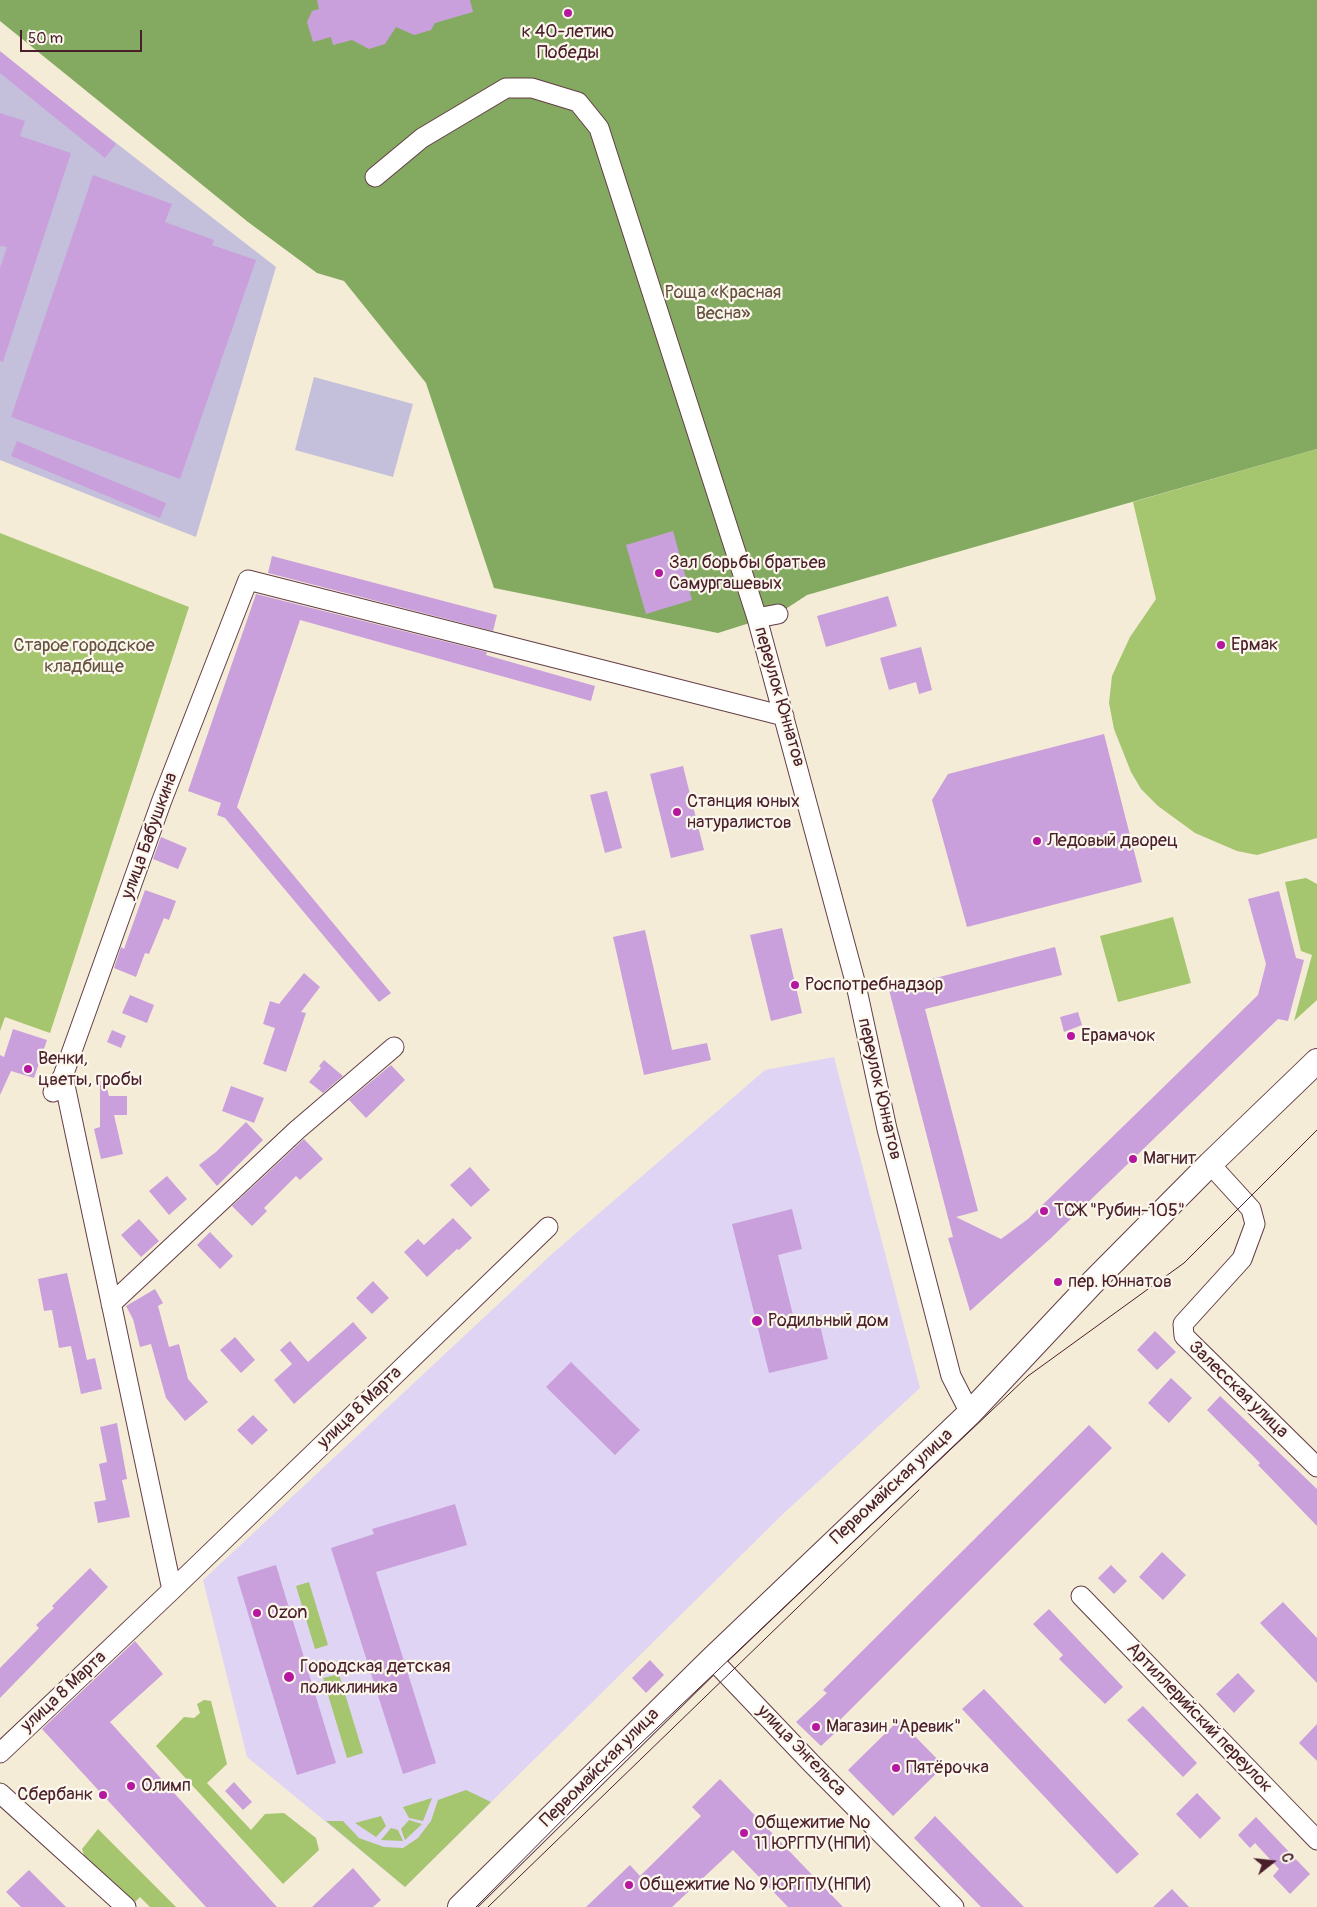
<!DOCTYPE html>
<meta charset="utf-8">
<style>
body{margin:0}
#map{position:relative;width:1317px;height:1907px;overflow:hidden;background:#f5ecd7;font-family:Pangolin,sans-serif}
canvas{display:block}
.north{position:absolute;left:1247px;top:1837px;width:50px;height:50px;-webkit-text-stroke:4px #fbf7ec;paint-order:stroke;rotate:74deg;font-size:14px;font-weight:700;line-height:20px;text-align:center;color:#4a1f2b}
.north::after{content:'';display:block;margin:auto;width:18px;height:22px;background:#4a1f2b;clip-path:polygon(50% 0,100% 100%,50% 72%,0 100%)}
.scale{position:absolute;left:20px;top:30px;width:122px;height:22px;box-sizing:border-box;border:2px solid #4a1f2b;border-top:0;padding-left:6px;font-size:15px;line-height:18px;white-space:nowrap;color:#4a1f2b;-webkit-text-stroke:4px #fbf7ec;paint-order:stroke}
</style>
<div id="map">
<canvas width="1317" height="1907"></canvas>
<div class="north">С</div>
<div class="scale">50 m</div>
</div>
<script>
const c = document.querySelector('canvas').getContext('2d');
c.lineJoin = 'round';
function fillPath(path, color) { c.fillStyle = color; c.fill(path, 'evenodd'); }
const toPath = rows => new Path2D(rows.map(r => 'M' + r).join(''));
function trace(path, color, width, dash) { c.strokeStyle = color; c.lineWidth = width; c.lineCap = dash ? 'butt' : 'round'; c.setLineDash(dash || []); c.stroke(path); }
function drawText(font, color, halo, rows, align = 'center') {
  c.font = font + ' Pangolin,sans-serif'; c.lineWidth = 4.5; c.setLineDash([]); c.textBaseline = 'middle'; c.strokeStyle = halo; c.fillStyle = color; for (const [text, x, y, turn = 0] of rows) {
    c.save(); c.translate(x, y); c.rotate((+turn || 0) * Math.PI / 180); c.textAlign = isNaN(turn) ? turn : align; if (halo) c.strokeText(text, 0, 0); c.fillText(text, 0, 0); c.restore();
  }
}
fillPath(toPath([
 [834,1057,920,1388,782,1515,405,1887,247,1757,203,1580,553,1253,765,1070]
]), '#e0d4f4');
fillPath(toPath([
 [0,53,276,267,196,537,0,460],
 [314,377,413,404,393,477,295,450]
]), '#c4c0db');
fillPath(toPath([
 [1317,449,1317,838,1257,855,1237,851,1195,833,1158,806,1141,789,1131,772,1114,729,1109,703,1112,676,1130,637,1156,599,1133,502],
 [0,533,189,607,50,1033,5,1017,0,1031],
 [1306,878,1317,884,1317,1000,1294,1021,1312,955,1301,951,1285,882],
 [1173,917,1191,983,1118,1002,1100,936],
 [309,1582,328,1645,315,1649,296,1586],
 [339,1674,363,1753,347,1758,323,1678],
 [204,1700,211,1701,227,1764,207,1783,251,1830,265,1814,284,1813,316,1838,319,1850,283,1884,156,1746,184,1717,194,1718,200,1713,197,1704],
 [466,1790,491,1802,405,1887,326,1821,343,1821,359,1838,384,1847,403,1848,418,1838,431,1821,438,1800],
 [432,1798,423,1821,409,1818,403,1807],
 [381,1816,386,1826,376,1837,355,1823],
 [409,1820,422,1824,405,1840,401,1829],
 [391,1828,398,1830,403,1841,381,1840],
 [98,1829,176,1907,150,1907,140,1897,131,1906,85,1858,82,1849]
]), '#a5c56e');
fillPath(toPath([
 [0,0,1317,0,1317,449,807,595,778,614,718,633,494,588,426,383,344,281,317,273,248,222,0,21]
]), '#84aa61');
fillPath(toPath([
 [317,0,470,0,473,12,435,23,431,30,414,35,396,27,385,44,369,49,352,40,333,45,331,37,313,42,307,22,312,11,319,9],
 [0,51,116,144,105,158,0,73],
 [0,113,25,121,20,136,71,153,3,362,0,361,0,268,7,247,0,246],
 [93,175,172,204,165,222,214,240,212,245,256,260,180,479,11,417],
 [17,441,166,503,160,518,11,456],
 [673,531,692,600,646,614,626,545],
 [272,556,497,615,493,631,268,573],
 [256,594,487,652,486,655,595,686,591,701,300,620,237,807,391,993,379,1002,225,818,217,815,221,803,188,791],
 [888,596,897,626,826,647,817,616],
 [921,647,932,690,919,694,916,682,889,690,880,658],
 [1104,734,1142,882,967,927,932,800,948,774],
 [683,766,704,850,671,858,650,774],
 [607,791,622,848,605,853,590,795],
 [161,837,187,848,178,869,153,859],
 [145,890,176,901,169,920,164,918,149,954,145,953,136,977,114,968,121,947,124,949],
 [1279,891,1296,958,1304,960,1288,1021,1278,1019,1050,1239,970,1311,948,1238,953,1237,889,990,1055,947,1062,975,925,1009,978,1211,956,1217,1001,1239,1028,1219,1258,995,1266,964,1248,899],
 [782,928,802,1013,771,1021,750,935],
 [645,930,672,1050,707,1043,711,1060,644,1075,613,937],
 [304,973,320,987,301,1012,306,1013,286,1072,263,1064,275,1028,263,1024,270,1001,279,1004],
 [130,995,154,1005,147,1023,122,1013],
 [1078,1012,1082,1025,1064,1032,1060,1017],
 [13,1029,47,1040,34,1078,11,1071,0,1095,0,1055,4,1057],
 [112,1030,126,1036,121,1048,107,1042],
 [324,1060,343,1076,323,1093,309,1082,321,1068,319,1066],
 [391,1065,405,1080,366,1118,349,1100],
 [100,1081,105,1081,109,1096,127,1096,127,1115,114,1115,123,1154,101,1159,94,1129,100,1127],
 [231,1086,264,1098,254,1123,222,1111],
 [246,1122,263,1140,217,1186,199,1165,216,1152],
 [304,1139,323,1159,300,1180,296,1176,264,1208,267,1211,252,1226,232,1206],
 [470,1167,490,1190,471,1207,450,1185],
 [167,1176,187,1199,169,1215,149,1191],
 [792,1209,802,1249,778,1255,796,1327,819,1321,828,1359,769,1373,732,1224],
 [453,1218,472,1238,459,1250,457,1249,427,1277,404,1252,418,1239,424,1245],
 [139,1219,159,1241,141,1257,121,1235],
 [210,1232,233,1256,220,1269,197,1245],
 [67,1273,87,1360,95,1358,102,1389,81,1394,71,1346,59,1348,52,1310,44,1311,38,1279],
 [373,1281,389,1298,372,1314,356,1298],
 [155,1289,163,1303,158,1306,169,1347,179,1344,188,1379,208,1402,185,1421,166,1398,151,1344,140,1347,133,1319,126,1306],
 [353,1322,367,1338,294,1404,274,1380,292,1364,280,1350,290,1341,308,1362],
 [1155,1331,1176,1352,1157,1370,1137,1350],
 [235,1337,255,1360,241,1373,220,1350],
 [571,1362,640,1430,615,1455,546,1387],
 [1171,1378,1192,1398,1169,1423,1148,1403],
 [1220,1396,1317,1489,1317,1526,1258,1465,1260,1463,1207,1410],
 [253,1415,268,1430,252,1445,237,1430],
 [117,1423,127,1479,122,1480,130,1517,98,1523,94,1502,106,1500,99,1464,107,1462,100,1427],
 [1089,1425,1112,1448,832,1728,836,1732,821,1746,796,1722,827,1693,823,1690],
 [455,1504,467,1545,376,1572,436,1763,403,1774,331,1548,374,1534,372,1529],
 [1162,1552,1186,1575,1163,1600,1139,1577],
 [276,1565,336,1763,297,1775,237,1577],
 [1111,1565,1127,1581,1114,1594,1098,1578],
 [90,1568,108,1587,0,1698,0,1668,39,1628,36,1625,54,1608,52,1606],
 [1283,1602,1317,1638,1317,1683,1260,1623],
 [1049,1609,1123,1687,1105,1704,1059,1659,1063,1655,1033,1624],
 [135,1641,163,1674,110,1722,277,1907,206,1907,42,1729],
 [650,1660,664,1675,646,1693,632,1678],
 [1238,1673,1255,1691,1234,1713,1216,1694],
 [984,1689,1139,1854,1117,1874,962,1709],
 [1143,1706,1197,1763,1183,1777,1127,1720],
 [899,1720,944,1766,893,1816,848,1770],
 [1317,1724,1317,1761,1299,1743],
 [720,1779,843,1907,788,1907,733,1850,672,1907,586,1907,630,1865,640,1876,701,1816,692,1807],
 [234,1782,252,1802,243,1810,225,1791],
 [1197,1793,1221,1818,1200,1839,1176,1814],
 [935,1816,1024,1907,981,1907,914,1838],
 [1256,1817,1310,1874,1290,1894,1273,1876,1279,1869,1255,1843,1250,1848,1238,1835],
 [353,1868,381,1900,373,1907,312,1907],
 [29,1870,66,1907,21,1907,6,1892],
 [1172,1889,1189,1907,1153,1907]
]), '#c9a0dc');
const minor = toPath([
 [375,177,422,138,506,88,532,88,578,102,599,128,757,618,856,985,887,1129,951,1376,970,1413],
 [757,618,778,614],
 [63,1076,172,1590],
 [53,1092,63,1076,162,800,248,580,784,716],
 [1210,1164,1251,1209,1255,1224,1242,1259,1183,1324,1184,1336,1317,1467],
 [111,1304,297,1130,394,1047],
 [1081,1596,1317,1840],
 [712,1659,812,1764,954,1907],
 [0,1753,172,1590,548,1227],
 [0,1793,126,1907]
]);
const major = toPath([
 [460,1907,712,1659,970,1413,1092,1283,1210,1164,1317,1061]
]);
trace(minor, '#643e45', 21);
trace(major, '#643e45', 26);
trace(minor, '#fff', 19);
trace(major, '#fff', 24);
trace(toPath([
 [476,1907,600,1782,1028,1376,1184,1263,1317,1130],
 [488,1907,919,1490]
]), '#4a1f2b', 1);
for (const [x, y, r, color] of [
 [568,13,5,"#b5179e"],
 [659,573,5,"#b5179e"],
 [1221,645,5,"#b5179e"],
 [677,812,5,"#b5179e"],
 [1037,841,5,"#b5179e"],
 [795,985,5,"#b5179e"],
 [1071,1036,5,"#b5179e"],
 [28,1069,5,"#b5179e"],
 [1133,1159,5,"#b5179e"],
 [1044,1211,5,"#b5179e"],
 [1058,1282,5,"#b5179e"],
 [757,1321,6,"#b5179e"],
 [257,1613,5,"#b5179e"],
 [289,1677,6,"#b5179e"],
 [816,1727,5,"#b5179e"],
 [896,1768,5,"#b5179e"],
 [131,1786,5,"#b5179e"],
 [103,1795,5,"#b5179e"],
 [744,1833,5,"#b5179e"],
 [629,1885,5,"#b5179e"]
]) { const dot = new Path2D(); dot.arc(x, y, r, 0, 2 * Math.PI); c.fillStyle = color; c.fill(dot); trace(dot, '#fbf7ec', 2); }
drawText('18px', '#4a1f2b', '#fbf7ec', [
 ["к 40-летию",568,32,"center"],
 ["Победы",568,53,"center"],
 ["Зал борьбы братьев",669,563],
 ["Самургашевых",669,584],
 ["Ермак",1231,645],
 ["Станция юных",687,802],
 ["натуралистов",687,823],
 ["Ледовый дворец",1047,841],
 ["Роспотребнадзор",805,985],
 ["Ерамачок",1081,1036],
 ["Венки,",38,1059],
 ["цветы, гробы",38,1080],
 ["Магнит",1143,1159],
 ["ТСЖ \"Рубин-105\"",1054,1211],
 ["пер. Юннатов",1068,1282],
 ["Родильный дом",768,1321],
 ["Ozon",267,1613],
 ["Городская детская",300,1667],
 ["поликлиника",300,1688],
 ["Магазин \"Аревик\"",826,1727],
 ["Пятёрочка",906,1768],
 ["Олимп",141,1786],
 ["Сбербанк",93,1795,"right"],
 ["Общежитие №",754,1823],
 ["11 ЮРГПУ(НПИ)",754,1844],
 ["Общежитие № 9 ЮРГПУ(НПИ)",639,1885]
], 'left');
drawText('18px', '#65513f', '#fbf7ec', [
 ["Роща «Красная",723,293],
 ["Весна»",723,314],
 ["Старое городское",84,646],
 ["кладбище",84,667]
]);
drawText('18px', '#4a1f2b', '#fbf7ec', [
 ["переулок Юннатов",779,697,74],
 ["улица Бабушкина",150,836,-70],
 ["переулок Юннатов",879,1089,77],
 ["Залесская улица",1238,1390,44],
 ["улица 8 Марта",360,1408,-44],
 ["Первомайская улица",892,1487,-43],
 ["улица 8 Марта",64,1692,-43],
 ["Артиллерийский переулок",1199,1718,46],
 ["улица Энгельса",801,1751,46],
 ["Первомайская улица",600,1768,-45]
]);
</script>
